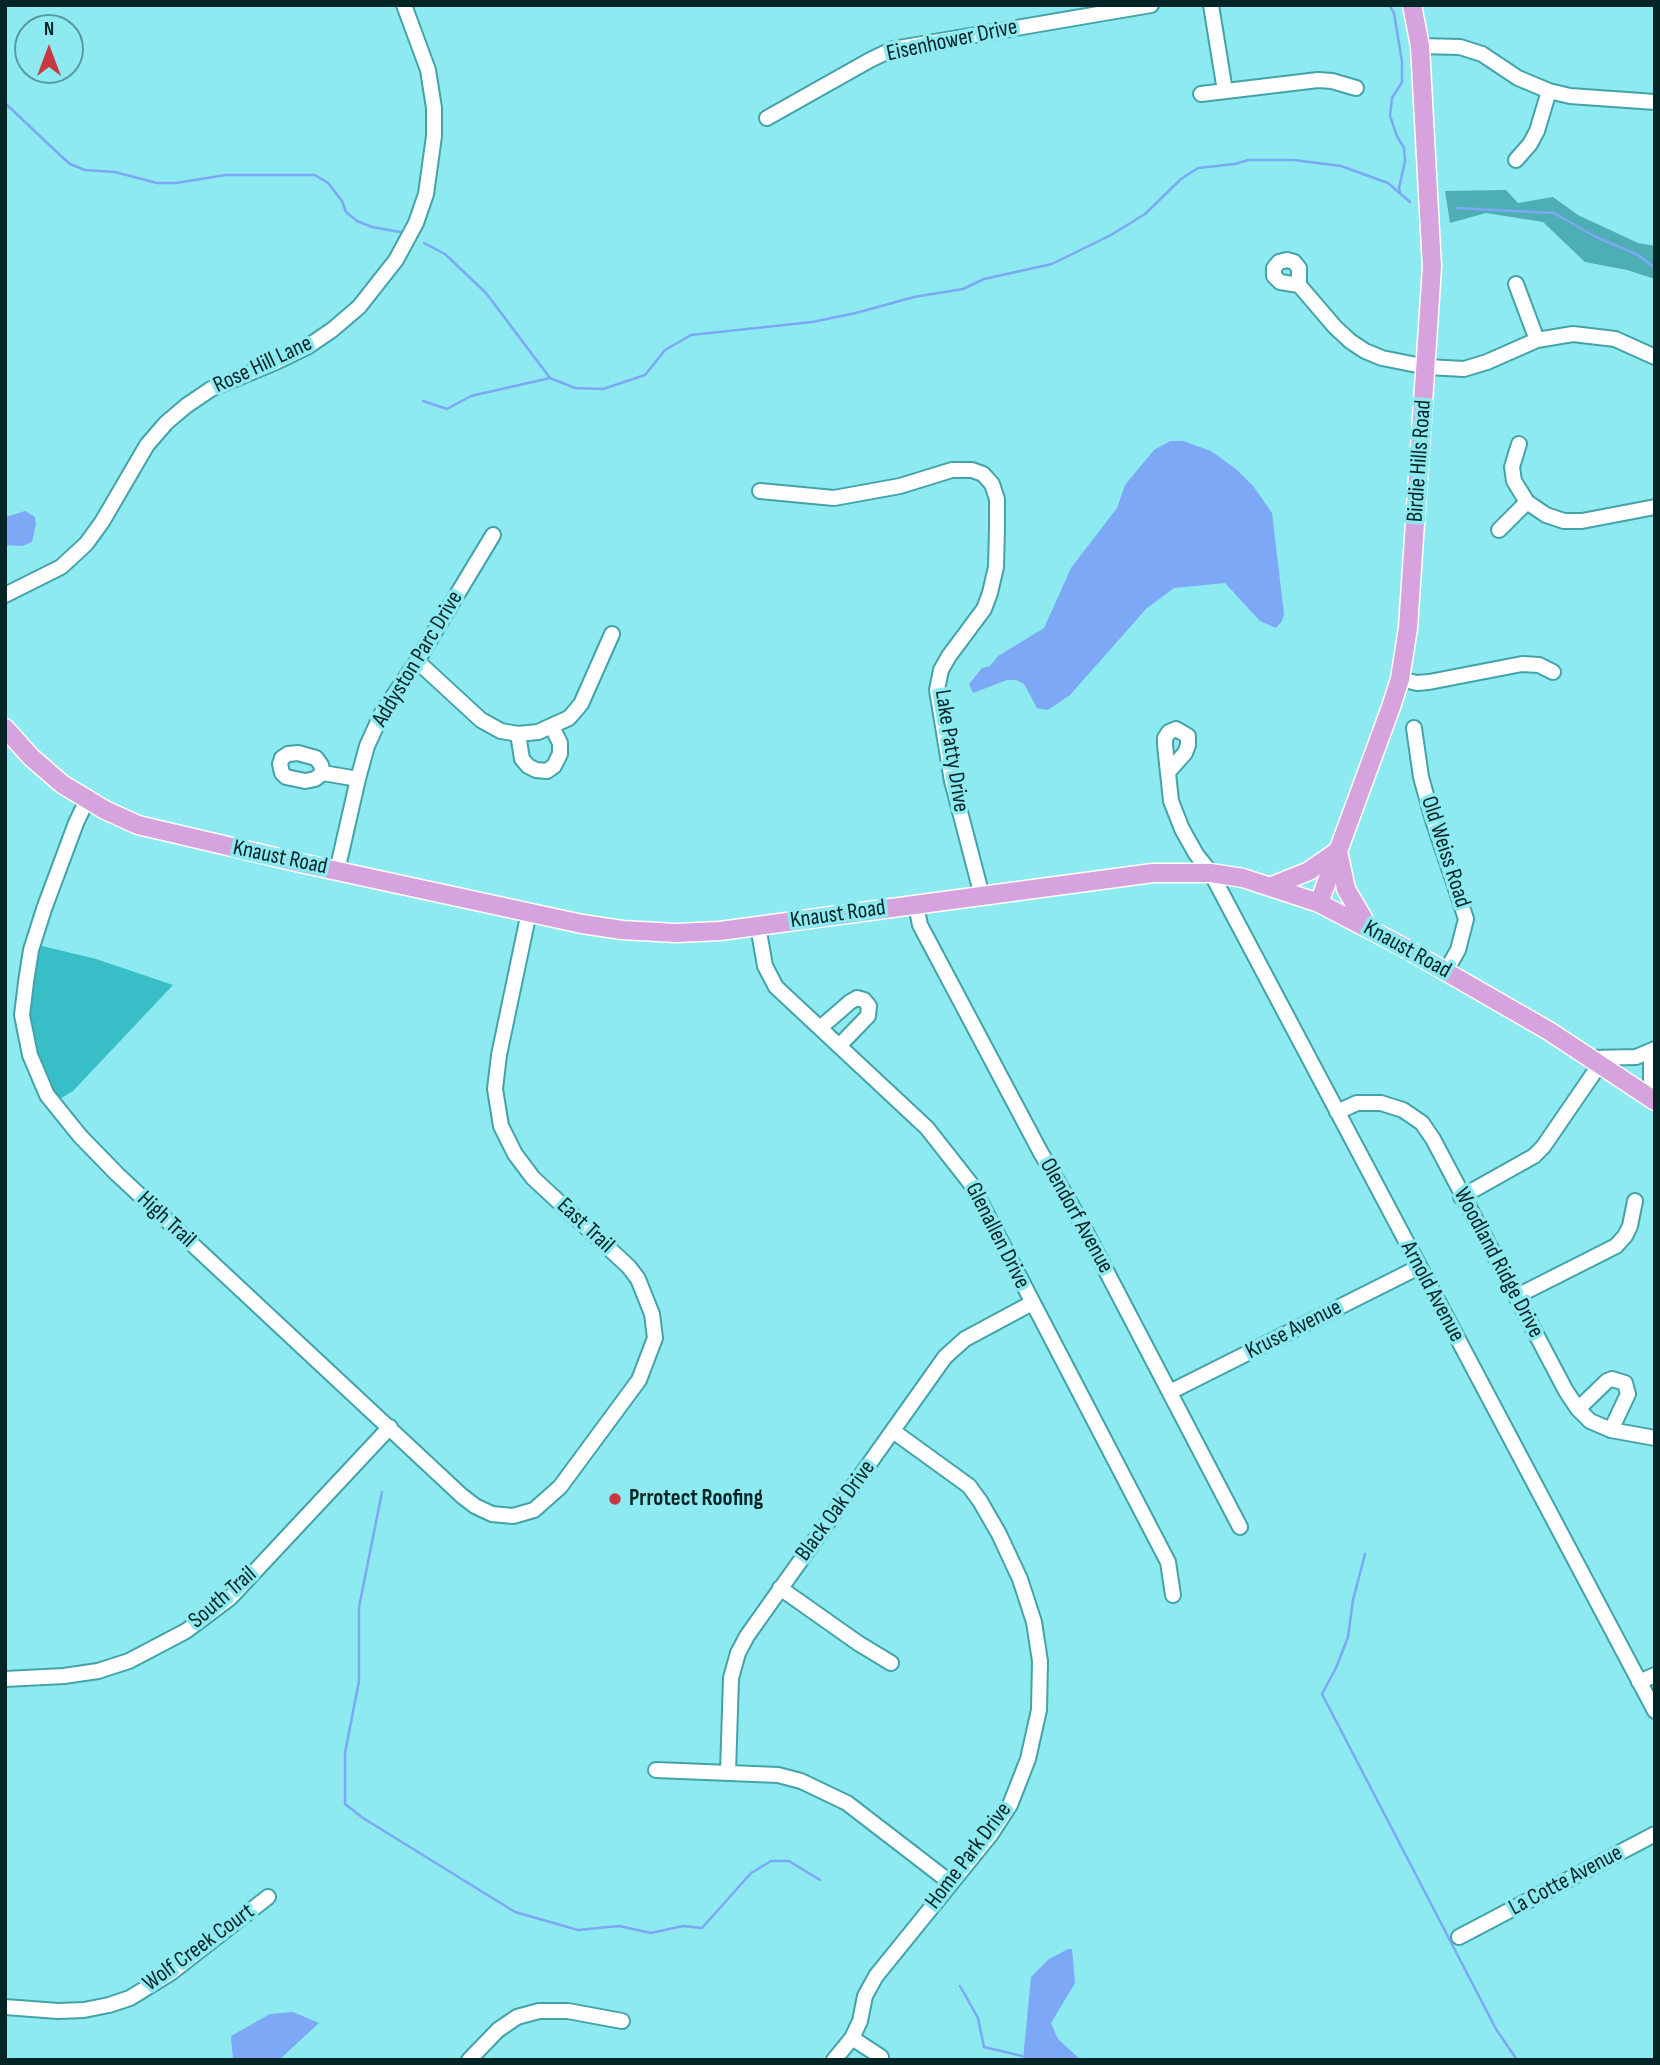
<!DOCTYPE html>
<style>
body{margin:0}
#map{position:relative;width:1660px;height:2065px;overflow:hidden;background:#8deaf0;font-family:"Sofia Sans Condensed",sans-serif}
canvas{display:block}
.frame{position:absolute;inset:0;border:7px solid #052426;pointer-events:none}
.north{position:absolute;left:14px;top:14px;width:70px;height:70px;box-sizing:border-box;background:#8deaf0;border:2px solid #579b9f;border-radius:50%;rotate:0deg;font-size:19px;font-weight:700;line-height:28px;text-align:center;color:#052426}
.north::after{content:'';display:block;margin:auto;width:24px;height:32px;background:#c83842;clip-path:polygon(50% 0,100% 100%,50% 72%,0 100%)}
</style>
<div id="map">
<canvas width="1660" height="2065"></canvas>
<div class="frame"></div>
<div class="north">N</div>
</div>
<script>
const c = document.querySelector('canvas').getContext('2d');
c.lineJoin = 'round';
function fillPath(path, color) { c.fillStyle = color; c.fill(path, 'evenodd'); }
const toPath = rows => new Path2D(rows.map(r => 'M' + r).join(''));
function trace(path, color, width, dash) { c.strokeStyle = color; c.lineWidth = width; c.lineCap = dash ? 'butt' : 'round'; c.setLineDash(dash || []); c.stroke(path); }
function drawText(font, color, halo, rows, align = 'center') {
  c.font = font + ' "Sofia Sans Condensed",sans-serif'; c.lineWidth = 7; c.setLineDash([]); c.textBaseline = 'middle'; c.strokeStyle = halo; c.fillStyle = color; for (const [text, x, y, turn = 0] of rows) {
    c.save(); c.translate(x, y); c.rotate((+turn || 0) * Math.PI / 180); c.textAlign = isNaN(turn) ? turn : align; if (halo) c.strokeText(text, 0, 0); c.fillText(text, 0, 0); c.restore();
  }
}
fillPath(toPath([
 [38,945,96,959,173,985,73,1091,58,1100,50,1092,26,1014]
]), '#38bec7');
fillPath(toPath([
 [1506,190,1518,203,1553,197,1578,215,1638,243,1655,246,1655,279,1627,270,1585,262,1543,222,1486,213,1450,223,1445,191]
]), '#4daeb5');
fillPath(toPath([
 [1170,441,1183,441,1211,451,1236,469,1254,487,1272,513,1284,614,1282,621,1276,628,1260,621,1225,583,1174,588,1146,609,1070,695,1048,710,1037,708,1024,684,1016,680,1007,680,973,693,969,684,982,668,990,666,998,656,1044,628,1071,568,1117,508,1125,485,1154,450],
 [25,511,35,517,36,524,32,542,22,546,5,545,5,517],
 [1068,1949,1072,1949,1075,1983,1051,2023,1058,2039,1081,2060,1023,2060,1031,1977,1049,1959],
 [293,2012,319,2023,279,2060,233,2060,231,2036,270,2014]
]), '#7da8f5');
trace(toPath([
 [1389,5,1394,13,1402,62,1402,82,1392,98,1390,116,1397,136,1404,148,1405,161,1399,188,1400,192],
 [5,103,61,156,70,164,85,170,115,172,157,183,176,183,226,175,315,175,328,183,342,201,346,212,357,221,372,227,400,232],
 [1457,208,1554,213,1594,236,1638,255,1655,268],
 [424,243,445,254,486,293,550,378,575,388,603,389,645,375,665,350,691,335,812,322,856,313,914,297,963,289,984,279,1052,264,1111,235,1145,214,1181,179,1198,168,1235,164,1248,160,1294,160,1341,166,1388,183,1410,202],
 [423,401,447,409,471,396,550,378],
 [382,1492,359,1607,359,1681,345,1753,345,1804,363,1818,515,1912,578,1930,619,1926,651,1933,683,1926,702,1928,751,1873,771,1861,789,1861,820,1880],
 [1365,1554,1353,1600,1348,1637,1336,1668,1322,1694,1496,2029,1517,2060],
 [960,1986,978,2018,984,2047,1022,2056]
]), '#7da8f5', 2.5);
const minor = toPath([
 [1211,5,1225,91],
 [1420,46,1460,47,1482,54,1518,78,1549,91,1570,96,1655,102],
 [1201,94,1318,80,1332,81,1356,88],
 [767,118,870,60,893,49,1151,5],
 [1516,160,1530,144,1537,131,1549,91],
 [1516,284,1537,340],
 [1299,285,1299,268,1294,262,1287,260,1279,262,1274,268,1274,276,1280,282,1299,285,1335,327,1350,341,1365,351,1382,358,1427,367,1464,369,1487,362,1537,340,1573,334,1615,339,1655,357],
 [1519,444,1512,467,1514,481,1527,502,1546,515,1564,521,1582,521,1655,507],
 [760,491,834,498,900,486,952,470,972,470,983,474,992,484,997,499,997,528,996,567,990,593,984,609,949,656,941,670,937,690,952,781,982,896],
 [1499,530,1527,502],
 [5,595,61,567,86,544,102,522,147,445,166,423,186,406,211,389,276,362,307,347,332,330,359,307,396,260,416,223,426,194,434,136,434,108,428,70,404,5],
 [417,661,481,720,501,731,518,734,538,732,569,718,581,704,612,634],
 [1400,679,1417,683,1429,682,1522,664,1539,665,1553,672],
 [1414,728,1421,777,1433,820,1466,919,1458,950,1446,971],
 [518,734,522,759,528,766,536,770,547,771,554,766,560,754,560,743,552,727],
 [1169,771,1185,753,1188,745,1188,736,1176,729,1169,732,1165,738,1165,745,1171,801,1182,829,1196,854,1211,873,1655,1711],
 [323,773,321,765,316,758,298,753,288,754,282,758,280,764,282,773,286,777,305,781,315,779,323,773,358,779],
 [87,800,76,823,44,909,31,950,26,982,22,1015,30,1055,47,1095,80,1136,117,1174,462,1496,475,1506,492,1514,513,1516,534,1510,560,1487,639,1380,655,1338,652,1314,638,1279,629,1267,533,1178,515,1154,501,1126,495,1089,499,1055,529,912],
 [337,871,358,779,367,746,382,713,417,661,493,535],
 [916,905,920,925,928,940,1041,1153,1077,1215,1240,1527],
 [758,926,765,966,776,987,927,1128,971,1184,1168,1562,1173,1595],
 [820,1028,850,1002,857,998,864,1000,869,1006,868,1016,839,1046],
 [1651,1053,1651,1082,1655,1094],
 [1591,1058,1636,1057,1655,1049],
 [1337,1112,1357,1103,1381,1103,1403,1110,1422,1123,1433,1139,1566,1391,1578,1409,1590,1421,1611,1430,1655,1438],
 [1461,1197,1534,1156,1543,1147,1600,1064],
 [1517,1296,1616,1246,1625,1236,1630,1226,1635,1201],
 [1170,1392,1419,1267],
 [1578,1409,1607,1381,1612,1379,1625,1383,1628,1394,1611,1430],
 [780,1588,858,1643,891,1663],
 [5,1679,64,1676,98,1671,129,1661,186,1631,230,1598,390,1427],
 [1639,1682,1655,1675],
 [656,1770,778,1775,801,1781,847,1803,951,1883],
 [728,1772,731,1678,738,1653,747,1636,945,1357,965,1339,1032,1303],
 [1459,1937,1655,1834],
 [5,2007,58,2011,84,2010,109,2005,130,1998,172,1972,268,1897],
 [852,2038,881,2057],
 [469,2060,498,2030,517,2017,539,2011,568,2011,622,2021],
 [834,2060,852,2038,860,2021,865,1996,876,1976,991,1834,1010,1805,1028,1759,1039,1710,1040,1661,1034,1622,1020,1579,999,1534,980,1501,969,1486,893,1431]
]);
const major = toPath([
 [5,728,31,757,62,784,105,810,138,825,296,862,582,924,622,930,676,933,720,931,1153,873,1211,873,1243,878,1319,903,1403,947,1549,1031,1655,1101],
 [1338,851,1346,889,1367,925],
 [1272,886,1309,871,1338,851],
 [1319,903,1391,707,1400,679,1408,628,1432,267,1420,46,1412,5]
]);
trace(minor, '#43a3a9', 18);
trace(major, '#fff', 21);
trace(minor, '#fff', 14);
trace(major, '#d6a3df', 18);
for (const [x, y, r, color] of [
 [615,1499,7,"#c83842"]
]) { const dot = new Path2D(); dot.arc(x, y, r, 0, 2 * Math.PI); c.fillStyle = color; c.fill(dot); trace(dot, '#8deaf0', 2.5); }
drawText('23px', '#052426', '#8deaf0', [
 ["Eisenhower Drive",952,41,-12],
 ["Rose Hill Lane",263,365,-25],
 ["Birdie Hills Road",1420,461,-86],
 ["Addyston Parc Drive",418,659,-59],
 ["Lake Patty Drive",951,751,81],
 ["Old Weiss Road",1445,852,72],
 ["Knaust Road",280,858,12],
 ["Knaust Road",838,915,-8],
 ["Knaust Road",1407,950,29],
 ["Olendorf Avenue",1076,1216,61],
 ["High Trail",166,1220,43],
 ["East Trail",585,1226,43],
 ["Glenallen Drive",997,1236,63],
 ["Woodland Ridge Drive",1498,1263,62],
 ["Arnold Avenue",1432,1292,62],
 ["Kruse Avenue",1294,1330,-27],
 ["Black Oak Drive",836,1511,-54],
 ["South Trail",223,1598,-41],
 ["Home Park Drive",969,1856,-53],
 ["La Cotte Avenue",1566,1881,-28],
 ["Wolf Creek Court",199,1948,-36]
]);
drawText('bold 23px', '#052426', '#8deaf0', [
 ["Prrotect Roofing",629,1499]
], 'left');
</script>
